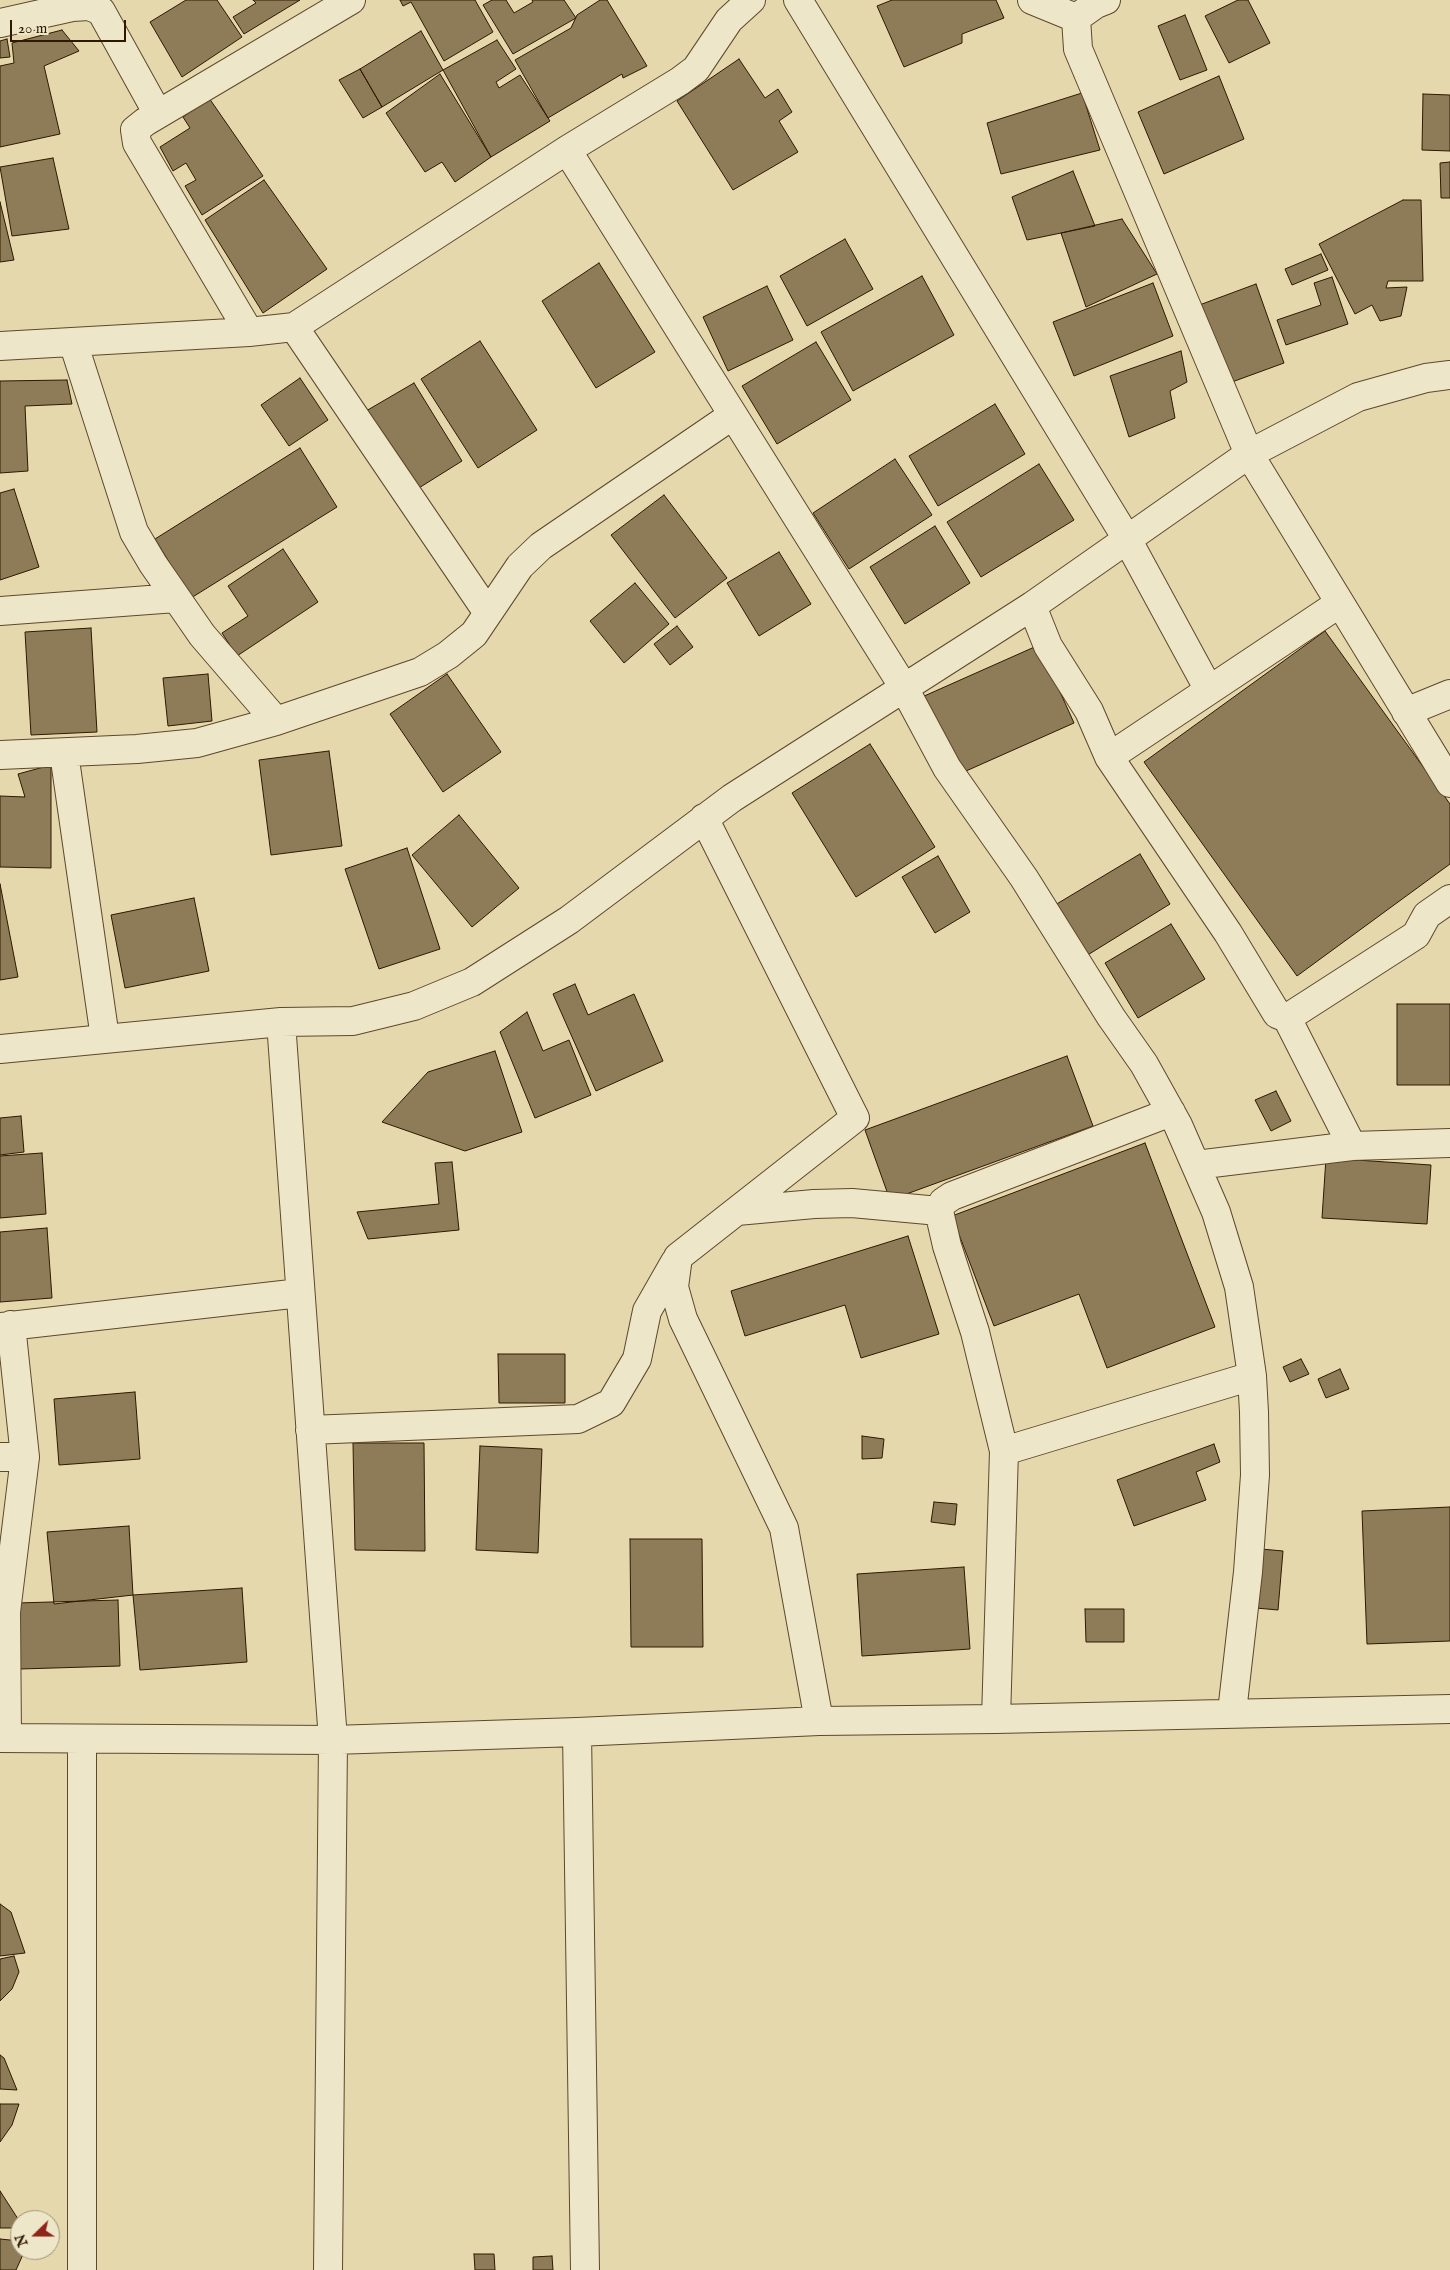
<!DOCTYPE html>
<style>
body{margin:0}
#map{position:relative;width:1450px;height:2270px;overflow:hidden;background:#e5d8ac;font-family:"IM FELL English",serif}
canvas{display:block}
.north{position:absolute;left:10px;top:2210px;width:50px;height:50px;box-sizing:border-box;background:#eee6c9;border:1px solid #a29479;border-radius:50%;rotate:248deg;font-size:14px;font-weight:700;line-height:20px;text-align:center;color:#301800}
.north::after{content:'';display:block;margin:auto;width:18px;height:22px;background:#8f2418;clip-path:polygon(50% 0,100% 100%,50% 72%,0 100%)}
.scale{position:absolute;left:10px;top:20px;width:116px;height:22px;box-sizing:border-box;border:2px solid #301800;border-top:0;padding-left:6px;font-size:15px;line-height:18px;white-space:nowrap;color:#301800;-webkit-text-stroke:4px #eee6c9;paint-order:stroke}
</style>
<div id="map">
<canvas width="1450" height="2270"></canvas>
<div class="north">N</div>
<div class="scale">20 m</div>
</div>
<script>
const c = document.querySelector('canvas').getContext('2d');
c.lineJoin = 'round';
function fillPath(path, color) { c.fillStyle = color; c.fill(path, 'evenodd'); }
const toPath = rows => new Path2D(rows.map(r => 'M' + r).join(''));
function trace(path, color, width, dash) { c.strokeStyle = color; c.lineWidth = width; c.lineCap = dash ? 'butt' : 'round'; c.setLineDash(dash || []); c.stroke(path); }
const building = toPath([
 [186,0,217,0,242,37,182,77,150,22,186,0],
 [253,0,300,0,244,34,233,17,256,3,253,0],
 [400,0,475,0,493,32,444,61,411,2,403,6,400,0],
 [492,0,506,0,514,13,533,2,532,0,564,0,576,18,513,54,483,5,492,0],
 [600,0,607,0,647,66,623,78,622,74,548,118,515,60,571,28,577,15,600,0],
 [892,0,996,0,1004,18,962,34,962,43,904,67,877,6,892,0],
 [1238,0,1248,0,1270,43,1229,63,1205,16,1238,0],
 [1185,15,1207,70,1180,80,1158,26,1185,15],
 [62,30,79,51,44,66,60,134,0,147,0,66,14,63,12,43,62,30],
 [421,31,443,70,382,107,360,69,421,31],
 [7,39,10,57,0,58,0,41,7,39],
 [497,40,516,69,496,82,499,88,520,75,550,121,491,157,443,70,497,40],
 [739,59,765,98,778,89,792,112,779,121,798,152,733,190,677,101,739,59],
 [360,69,382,107,363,118,339,80,360,69],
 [440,74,491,157,455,182,442,162,425,172,386,113,440,74],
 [1219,76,1244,139,1164,174,1138,112,1219,76],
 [1082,93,1100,150,1001,174,987,123,1082,93],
 [1423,94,1450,95,1450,151,1422,150,1423,94],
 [209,98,263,176,202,215,185,186,196,180,186,163,173,171,160,147,190,128,183,117,209,98],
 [53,158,69,229,12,236,0,167,53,158],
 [1450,162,1450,198,1441,198,1440,163,1450,162],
 [1073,171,1095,226,1027,240,1012,197,1073,171],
 [264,180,327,269,263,313,205,220,264,180],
 [1403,200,1421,200,1423,281,1388,281,1386,288,1407,287,1401,316,1380,321,1372,305,1355,314,1319,244,1403,200],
 [0,202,14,260,0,262,0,202],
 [1122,219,1157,274,1086,307,1061,233,1122,219],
 [845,239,873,289,807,326,780,276,845,239],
 [1321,254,1328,270,1292,285,1285,269,1321,254],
 [599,263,655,352,596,388,542,301,599,263],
 [922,276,954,335,853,391,821,332,922,276],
 [1332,277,1348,324,1286,345,1277,320,1321,305,1314,283,1332,277],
 [1153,283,1173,336,1074,376,1053,322,1153,283],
 [1256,284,1284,363,1221,386,1194,307,1256,284],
 [767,286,793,340,728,371,703,317,767,286],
 [480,341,537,430,478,468,421,379,480,341],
 [816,342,851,400,777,444,742,386,816,342],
 [1181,351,1187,382,1170,391,1175,418,1129,437,1110,376,1181,351],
 [300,378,328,420,289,446,261,405,300,378],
 [67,380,72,404,25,406,28,471,0,473,0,381,67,380],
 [414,383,462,461,414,491,366,411,414,383],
 [995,404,1025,454,938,506,909,456,995,404],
 [300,448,337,507,191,598,155,539,300,448],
 [895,459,932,515,849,569,813,513,895,459],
 [1039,464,1074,520,981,577,947,522,1039,464],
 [14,489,39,567,0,580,0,493,14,489],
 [664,495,727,578,675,618,611,535,664,495],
 [935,526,970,583,905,624,870,567,935,526],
 [283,549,318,602,237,656,222,633,248,616,228,586,283,549],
 [779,552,811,604,759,636,727,583,779,552],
 [635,583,669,624,624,663,590,621,635,583],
 [677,626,693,647,670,665,654,644,677,626],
 [91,628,97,732,31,735,25,632,91,628],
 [1325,631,1450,804,1450,864,1297,976,1144,762,1325,631],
 [1039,645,1074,723,957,775,922,697,1039,645],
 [208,674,212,721,168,726,163,678,208,674],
 [447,674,501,752,443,792,390,714,447,674],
 [870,744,935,847,856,897,792,793,870,744],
 [329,751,342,846,271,855,259,760,329,751],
 [51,765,51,868,0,867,0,796,25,797,18,774,51,765],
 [459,815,519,888,472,927,412,855,459,815],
 [407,848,440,949,379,969,345,869,407,848],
 [1140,854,1170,904,1086,956,1055,905,1140,854],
 [938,856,970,912,935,933,902,877,938,856],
 [0,884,18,977,0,980,0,884],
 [194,898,209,971,125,988,111,915,194,898],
 [1171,924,1205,979,1138,1018,1105,963,1171,924],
 [575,984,588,1015,634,994,663,1061,596,1091,553,994,575,984],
 [1397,1004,1450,1004,1450,1085,1397,1085,1397,1004],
 [527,1012,543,1051,569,1040,591,1095,535,1118,500,1032,527,1012],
 [495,1051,522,1132,465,1151,382,1122,428,1072,495,1051],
 [1067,1056,1093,1126,890,1200,865,1130,1067,1056],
 [1276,1091,1291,1121,1271,1131,1255,1100,1276,1091],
 [21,1116,24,1152,0,1155,0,1118,21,1116],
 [1145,1143,1215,1327,1107,1368,1079,1294,994,1326,952,1216,1145,1143],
 [42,1153,46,1214,0,1218,0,1156,42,1153],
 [1326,1158,1431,1165,1427,1224,1322,1218,1326,1158],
 [452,1162,459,1230,368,1239,357,1212,439,1204,435,1163,452,1162],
 [47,1228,52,1298,0,1302,0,1232,47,1228],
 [908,1236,939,1334,861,1358,845,1305,745,1336,731,1291,908,1236],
 [498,1354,565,1354,565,1403,499,1403,498,1354],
 [1301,1359,1309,1374,1290,1382,1283,1367,1301,1359],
 [1340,1369,1349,1389,1326,1398,1318,1379,1340,1369],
 [135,1392,140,1459,59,1465,54,1399,135,1392],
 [862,1436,884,1439,882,1458,862,1459,862,1436],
 [353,1443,424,1443,425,1551,355,1550,353,1443],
 [1214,1444,1220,1462,1196,1472,1206,1500,1134,1526,1117,1480,1214,1444],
 [480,1446,542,1449,538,1553,476,1550,480,1446],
 [934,1502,957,1504,955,1525,931,1522,934,1502],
 [1450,1507,1450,1641,1367,1644,1362,1511,1450,1507],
 [129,1526,133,1595,54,1604,47,1532,129,1526],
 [630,1539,702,1539,703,1647,631,1647,630,1539],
 [1261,1549,1283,1551,1278,1610,1256,1608,1261,1549],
 [964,1567,970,1649,862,1656,857,1574,964,1567],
 [242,1588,247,1662,140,1670,133,1595,242,1588],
 [118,1600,120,1666,20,1669,17,1603,118,1600],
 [1085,1609,1124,1609,1124,1642,1086,1642,1085,1609],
 [0,1904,11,1912,25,1953,0,1956,0,1904],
 [14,1956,19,1972,12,1989,0,2001,0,1959,14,1956],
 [0,2055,4,2058,17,2090,0,2089,0,2055],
 [0,2104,19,2104,12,2125,0,2142,0,2104],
 [0,2191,20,2222,20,2228,0,2228,0,2191],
 [0,2239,20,2241,20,2250,25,2250,16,2270,0,2270,0,2239],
 [474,2254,494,2254,495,2270,475,2270,474,2254],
 [552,2256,553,2270,533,2270,533,2257,552,2256]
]);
fillPath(building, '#8e7c59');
trace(building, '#301800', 1);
const minor = toPath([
 [798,0,1127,539,1209,690],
 [1032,0,1076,18],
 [1076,18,1078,49,1249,454,1450,783],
 [1076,18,1096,4,1106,0],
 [0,23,72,7,89,6,101,11,158,114],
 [567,150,903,686,947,768,1024,878,1111,1017,1144,1064,1178,1125,1216,1212,1239,1287,1252,1376,1254,1412,1255,1475,1248,1572,1232,1712],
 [294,327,488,613],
 [249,332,137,143,135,130,145,122,351,0],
 [73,342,134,532,153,564,202,635,276,721],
 [0,346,249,332,294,327,567,150,680,81,696,69,729,20,751,0],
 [1032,606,1048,646,1089,711,1109,757,1228,933,1277,1014,1287,1018,1352,1146],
 [0,611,176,598],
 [1406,712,1450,694],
 [64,753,105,1038],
 [0,755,137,749,197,743,276,721,420,672,448,655,474,634,520,566,541,546,733,415],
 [1109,757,1340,603],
 [704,818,855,1118,678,1257,674,1287,683,1319,784,1528,819,1721],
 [1287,1018,1416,935,1427,915,1450,899],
 [0,1049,281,1022],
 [1196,1165,1352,1146,1450,1143],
 [737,1211,814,1204,852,1203,939,1211],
 [0,1327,300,1293],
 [310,1430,578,1419,611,1403,637,1359,647,1311,675,1262],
 [1004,1451,1252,1376],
 [0,1457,25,1457],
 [996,1719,1004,1451,975,1332,947,1246,939,1211,943,1202,952,1196,1171,1112],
 [577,1732,585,2270],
 [0,1738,333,1740,577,1732,819,1721,996,1719,1450,1709],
 [7,1738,6,1612,25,1457,11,1325],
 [82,1739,82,2270],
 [328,2270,333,1740,281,1022,353,1021,414,1006,472,982,569,920,732,798,1032,606,1249,454,1358,397,1426,378,1450,375]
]);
trace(minor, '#5d482b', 30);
trace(minor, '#eee6c9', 28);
</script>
